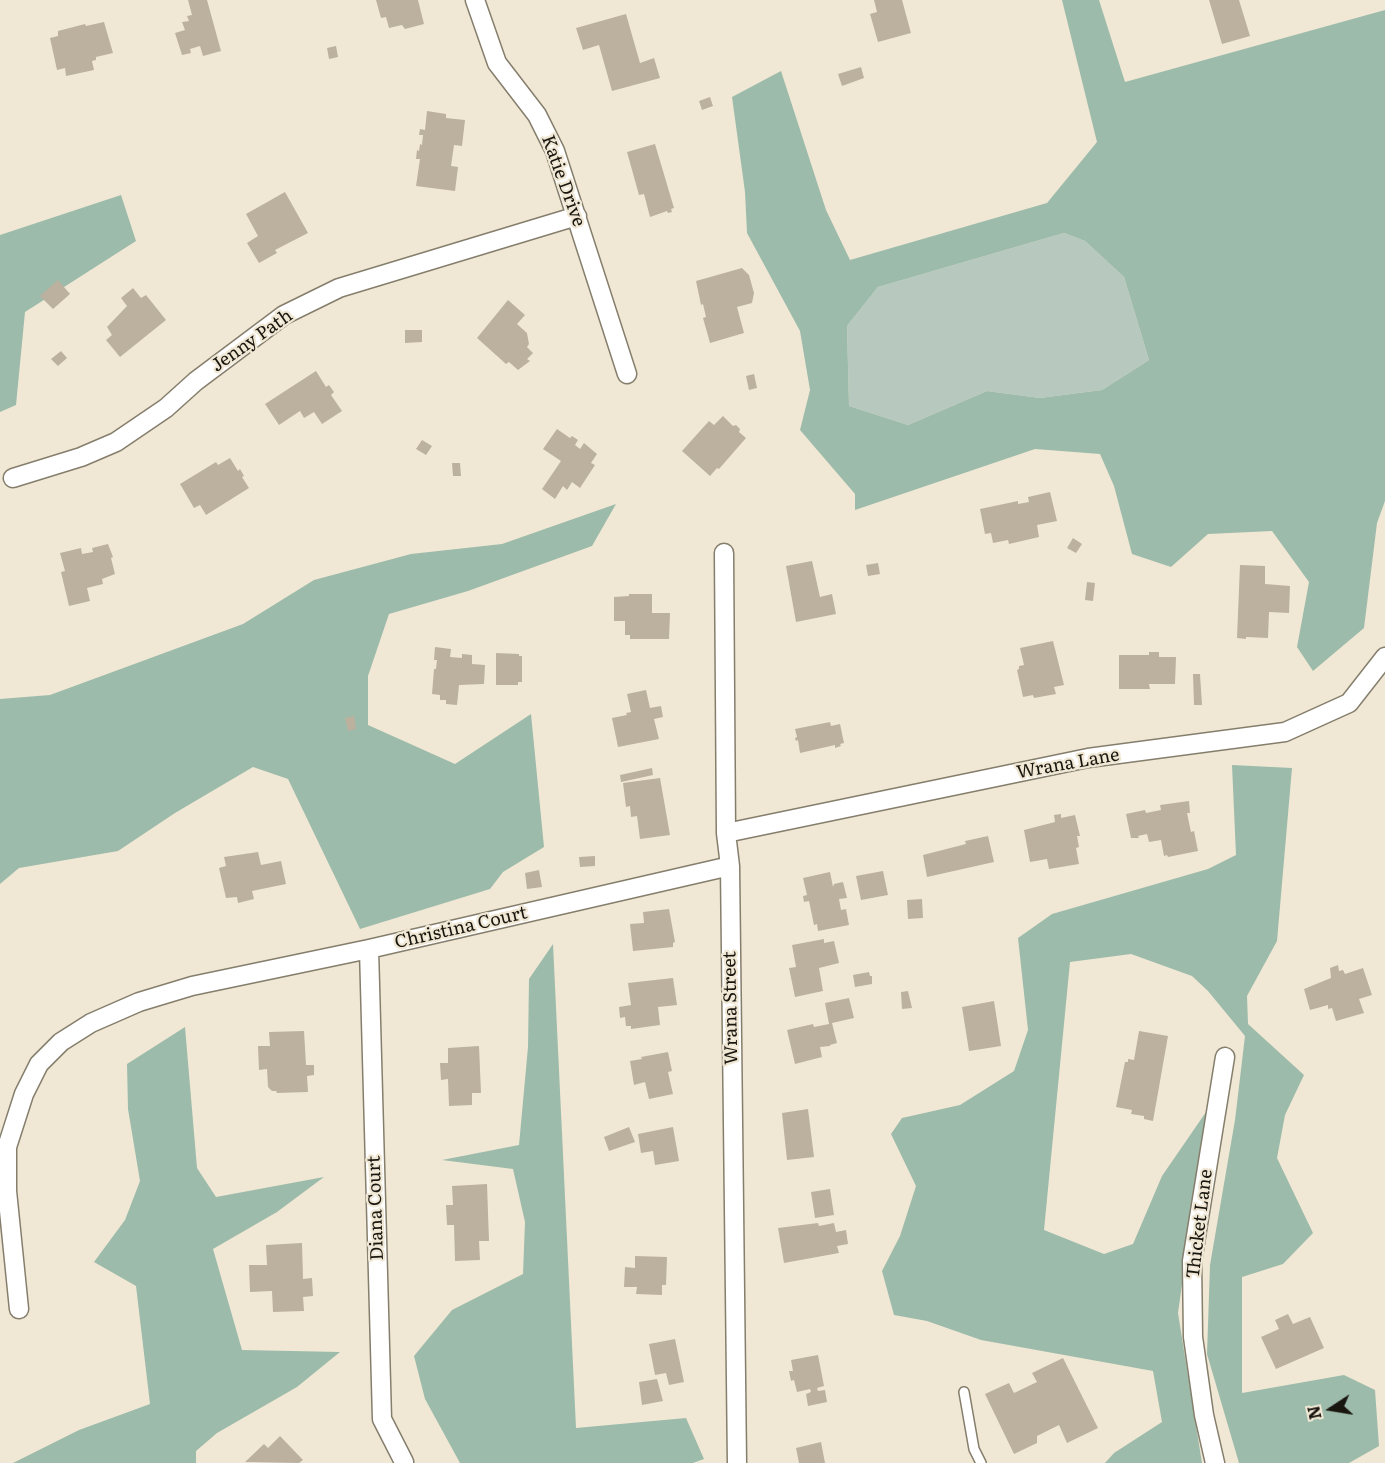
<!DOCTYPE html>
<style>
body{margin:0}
#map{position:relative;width:1385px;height:1463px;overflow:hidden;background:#f0e8d5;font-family:Literata,serif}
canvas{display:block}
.north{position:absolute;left:1301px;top:1379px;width:60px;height:60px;-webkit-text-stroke:4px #f0e8d5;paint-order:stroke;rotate:258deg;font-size:16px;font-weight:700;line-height:24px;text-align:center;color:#19160f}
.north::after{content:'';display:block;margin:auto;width:21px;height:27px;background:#19160f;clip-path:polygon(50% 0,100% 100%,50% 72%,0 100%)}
</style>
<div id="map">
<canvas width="1385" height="1463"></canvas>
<div class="north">N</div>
</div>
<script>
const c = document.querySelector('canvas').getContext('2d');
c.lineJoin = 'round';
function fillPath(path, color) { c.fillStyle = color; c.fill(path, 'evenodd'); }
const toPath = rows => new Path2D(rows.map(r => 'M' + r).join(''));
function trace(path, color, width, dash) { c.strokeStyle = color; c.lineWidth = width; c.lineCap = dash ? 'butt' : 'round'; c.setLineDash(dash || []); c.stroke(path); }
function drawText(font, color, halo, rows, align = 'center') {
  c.font = font + ' Literata,serif'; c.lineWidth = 4.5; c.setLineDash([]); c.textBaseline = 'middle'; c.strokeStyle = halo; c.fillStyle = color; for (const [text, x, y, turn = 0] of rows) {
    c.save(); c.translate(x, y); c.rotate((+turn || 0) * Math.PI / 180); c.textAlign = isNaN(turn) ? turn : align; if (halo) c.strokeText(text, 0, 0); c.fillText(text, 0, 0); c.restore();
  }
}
fillPath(toPath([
 [1064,233,1085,241,1124,277,1149,360,1102,390,1040,398,987,391,908,425,849,406,847,326,878,287]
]), '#b7c9bf');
fillPath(toPath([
 [1062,0,1099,0,1125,82,1385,10,1385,501,1377,523,1364,628,1313,671,1297,647,1309,582,1272,531,1208,534,1171,567,1132,554,1114,486,1100,454,1035,449,855,510,855,494,800,430,810,390,800,331,747,233,745,192,732,97,781,71,826,210,850,260,1047,203,1097,142],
 [1064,233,1085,241,1124,277,1149,360,1102,390,1040,398,987,391,908,425,849,406,847,326,878,287],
 [121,195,136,241,25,312,16,405,0,412,0,235],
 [616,504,592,546,468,591,389,614,368,676,368,725,455,764,531,714,544,847,503,872,490,889,360,929,288,779,253,767,175,813,118,851,19,868,0,884,0,699,50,695,243,624,314,580,411,554,502,544],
 [1232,765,1292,768,1277,941,1247,996,1248,1024,1304,1075,1285,1115,1277,1158,1313,1233,1283,1264,1242,1277,1242,1393,1344,1375,1375,1390,1379,1446,1349,1463,1239,1463,1207,1354,1210,1265,1235,1120,1245,1036,1208,991,1192,976,1131,954,1070,962,1044,1230,1104,1254,1133,1244,1162,1176,1206,1112,1178,1313,1202,1463,1105,1463,1114,1453,1162,1422,1153,1371,981,1340,927,1321,894,1315,882,1271,900,1236,916,1186,891,1134,902,1118,960,1105,1014,1071,1028,1030,1018,938,1052,914,1208,869,1236,855],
 [553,944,576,1428,686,1418,704,1459,693,1463,460,1463,425,1399,414,1356,452,1310,523,1274,525,1222,513,1169,442,1160,519,1145,528,1047,529,979],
 [185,1027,197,1168,216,1197,324,1177,277,1212,213,1249,242,1350,340,1352,297,1387,217,1433,196,1451,196,1463,13,1463,79,1430,150,1404,136,1286,94,1262,125,1220,140,1181,128,1109,127,1064]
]), '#9dbbaa');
fillPath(toPath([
 [188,0,207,0,221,51,203,56,200,46,190,49,191,53,182,55,175,33,185,30,182,22,189,21,187,16,192,15],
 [376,0,418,0,424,24,405,29,402,25,389,28,386,17,381,18],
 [874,0,902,0,911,33,878,42,870,14,877,12],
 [1209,0,1239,0,1250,36,1222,44],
 [626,14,640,63,654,58,660,78,612,91,599,45,583,50,576,28],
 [104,22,113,53,96,57,96,60,92,61,94,70,66,76,65,68,57,70,50,38,58,36,58,31,85,24,86,26],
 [336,46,338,57,329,59,327,48],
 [861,67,864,78,842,86,838,74],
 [710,97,713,106,702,110,699,101],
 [427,111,446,114,446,118,465,120,462,146,454,145,451,166,458,167,455,191,416,186,420,159,416,159,417,150,419,151,420,144,422,145,423,135,419,135,420,129,425,130],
 [655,144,674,208,671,209,672,212,668,213,667,211,650,217,644,194,639,195,627,152],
 [285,192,308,233,275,250,277,253,259,263,247,243,258,236,246,214],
 [742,268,749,275,754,293,752,303,737,307,744,333,710,343,703,318,706,317,703,304,701,305,696,281],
 [58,280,70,294,53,309,40,296],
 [133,288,141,298,146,295,166,320,120,357,106,340,112,335,107,327,127,306,121,298],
 [508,300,525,315,517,324,527,333,529,344,527,347,533,353,527,359,530,361,518,370,509,362,506,364,477,338],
 [405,330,422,330,422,342,405,343],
 [61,351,67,358,58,366,51,359],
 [316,371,326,387,329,385,334,392,331,395,342,411,322,424,314,412,304,418,300,411,279,425,265,404],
 [754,374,757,388,749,390,746,376],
 [723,416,733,426,736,425,740,429,739,432,746,438,719,469,717,468,710,476,682,451,709,421,714,425],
 [557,429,570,438,572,436,578,440,575,445,580,449,584,443,597,454,591,463,595,465,580,488,572,482,567,490,563,486,555,499,542,489,561,461,543,449],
 [422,440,432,446,426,455,416,449],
 [230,458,238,471,240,469,244,476,242,477,249,488,206,515,200,505,194,508,180,484,216,462,218,465],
 [452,463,460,463,461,476,453,476],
 [1050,492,1057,521,1037,525,1039,537,1009,544,1008,540,993,543,991,533,985,534,980,509,1018,501,1018,504,1029,502,1028,497],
 [1073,538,1082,544,1076,553,1067,548],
 [108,544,113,557,111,558,115,574,102,579,103,584,87,588,90,601,69,606,61,572,65,571,60,553,81,548,82,554,93,552,92,548],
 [812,561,820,597,832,594,836,614,796,622,786,566],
 [878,563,880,574,868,576,866,565],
 [1240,565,1265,566,1265,584,1290,586,1289,613,1269,612,1268,638,1246,637,1246,639,1237,638],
 [1087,582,1095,583,1093,601,1085,600],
 [629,594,652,594,652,613,670,613,669,639,630,639,630,635,625,635,625,621,614,621,614,597,629,596],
 [1053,641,1064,685,1054,687,1056,694,1034,698,1033,695,1023,697,1017,670,1019,669,1019,666,1024,665,1020,648],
 [435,647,451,649,450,657,462,658,462,654,472,655,472,664,485,665,484,684,459,685,457,705,446,704,446,700,440,700,440,695,432,694,434,669,436,669,437,660,434,660],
 [1149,652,1159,652,1159,657,1176,657,1175,684,1149,684,1150,689,1119,689,1119,655,1149,655],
 [496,653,519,654,519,656,522,656,522,682,518,682,518,685,496,685],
 [1193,674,1200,674,1202,705,1194,705],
 [646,690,650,708,661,706,663,717,654,719,659,739,618,747,612,718,627,715,626,713,631,712,627,694],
 [354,716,356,729,348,731,345,718],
 [830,722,831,726,840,724,844,743,840,744,841,746,835,748,835,745,800,753,798,740,796,741,795,738,797,737,795,729],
 [652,768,653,775,621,782,620,775],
 [660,778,670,835,640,839,637,816,631,817,630,806,626,807,623,783],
 [1189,801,1190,813,1187,813,1191,832,1194,831,1198,851,1168,857,1167,855,1164,856,1161,840,1149,842,1147,834,1138,836,1139,838,1131,838,1126,814,1145,810,1146,813,1161,810,1160,805],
 [1061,814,1061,818,1075,815,1080,836,1077,836,1079,847,1076,848,1079,864,1049,869,1047,859,1030,862,1024,830,1055,822,1054,815],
 [988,836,994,862,927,877,923,855,966,844,965,841],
 [258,852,261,865,281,861,286,884,252,891,254,899,238,903,237,897,226,898,219,868,226,866,224,857],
 [595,856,595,866,580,867,579,857],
 [539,870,542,887,527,889,525,873],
 [883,871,888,895,861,900,856,876],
 [830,872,833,887,834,884,843,882,847,898,839,899,841,910,846,909,849,925,818,931,817,924,814,925,809,901,804,902,803,896,807,895,803,878],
 [922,899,923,918,908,919,907,900],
 [669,909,675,942,673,943,673,947,633,951,630,924,644,923,643,912],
 [824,939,824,943,834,941,839,963,819,968,823,991,795,997,789,968,796,967,792,945],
 [1338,965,1339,971,1343,970,1345,974,1363,968,1372,995,1359,999,1364,1013,1336,1021,1332,1008,1328,1009,1328,1005,1310,1010,1304,989,1331,978,1330,968],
 [869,972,870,976,872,976,872,984,855,987,853,975],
 [673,978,677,1005,658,1007,660,1025,631,1029,631,1026,626,1026,625,1017,620,1018,619,1007,631,1005,628,983],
 [908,991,912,1008,902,1009,901,992],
 [849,998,854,1018,832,1023,837,1043,830,1045,830,1046,820,1047,822,1057,795,1064,787,1030,813,1024,814,1027,829,1024,825,1003],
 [994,1001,1001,1046,969,1051,962,1007],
 [304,1031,306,1065,314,1065,314,1075,307,1076,308,1092,277,1093,276,1091,272,1091,268,1087,267,1069,259,1070,258,1046,270,1046,269,1032],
 [1139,1031,1168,1036,1153,1121,1144,1119,1144,1116,1131,1114,1132,1110,1116,1107,1125,1062,1128,1062,1128,1059,1134,1060],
 [479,1046,481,1093,472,1093,472,1105,449,1106,448,1079,441,1080,440,1063,448,1063,448,1048],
 [668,1052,672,1071,668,1072,673,1094,649,1099,645,1082,634,1085,630,1061,642,1059,641,1057],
 [808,1109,814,1157,787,1160,782,1113],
 [629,1127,635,1142,609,1151,604,1137],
 [673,1127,679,1161,655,1165,653,1151,641,1153,638,1134],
 [487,1184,489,1241,479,1241,480,1260,455,1261,454,1225,447,1225,446,1205,453,1205,452,1186],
 [830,1189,834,1215,815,1218,811,1192],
 [818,1223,819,1226,834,1223,836,1232,846,1230,848,1244,837,1246,839,1253,784,1263,778,1228],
 [302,1243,303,1279,312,1278,313,1296,303,1297,304,1311,273,1312,272,1291,250,1292,249,1265,267,1265,266,1245],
 [635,1256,667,1257,666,1285,662,1285,662,1295,636,1294,637,1287,624,1287,625,1267,635,1268],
 [1288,1314,1293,1324,1310,1317,1324,1348,1276,1369,1261,1337,1279,1329,1275,1320],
 [675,1339,684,1382,669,1385,666,1373,655,1375,649,1344],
 [818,1355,824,1386,817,1388,818,1391,825,1390,827,1402,808,1406,806,1394,811,1392,810,1389,797,1392,794,1380,791,1381,789,1371,793,1371,791,1360],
 [1063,1358,1098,1428,1067,1443,1059,1425,1037,1436,1037,1443,1014,1454,985,1394,1009,1383,1014,1393,1037,1382,1032,1373],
 [657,1379,663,1401,642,1405,639,1382],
 [280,1436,303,1460,299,1463,245,1462,264,1444,268,1448],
 [821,1442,825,1463,799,1463,796,1448]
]), '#bcb09f');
const service = toPath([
 [964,1392,974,1449,981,1463]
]);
const minor = toPath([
 [475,0,497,63,537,115,555,151,627,374],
 [13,478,81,457,116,442,166,408,196,381,284,315,339,288,577,216],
 [724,553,726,833,730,866,737,1463],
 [726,833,1088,758,1285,732,1349,703,1385,657],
 [369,949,382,1419,404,1462],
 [19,1309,7,1191,7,1147,24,1094,39,1064,61,1042,91,1023,139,1002,192,986,369,949,730,866],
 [1215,1463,1204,1415,1193,1337,1192,1261,1225,1057]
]);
trace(service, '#857e6c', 12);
trace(minor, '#857e6c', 21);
trace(service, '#fff', 9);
trace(minor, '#fff', 18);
drawText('18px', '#19160f', '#f0e8d5', [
 ["Katie Drive",563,181,70],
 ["Jenny Path",252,341,-35],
 ["Wrana Lane",1068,764,-10],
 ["Christina Court",461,928,-13],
 ["Wrana Street",731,1008,-91],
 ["Diana Court",376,1208,-92],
 ["Thicket Lane",1200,1224,-83]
]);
</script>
